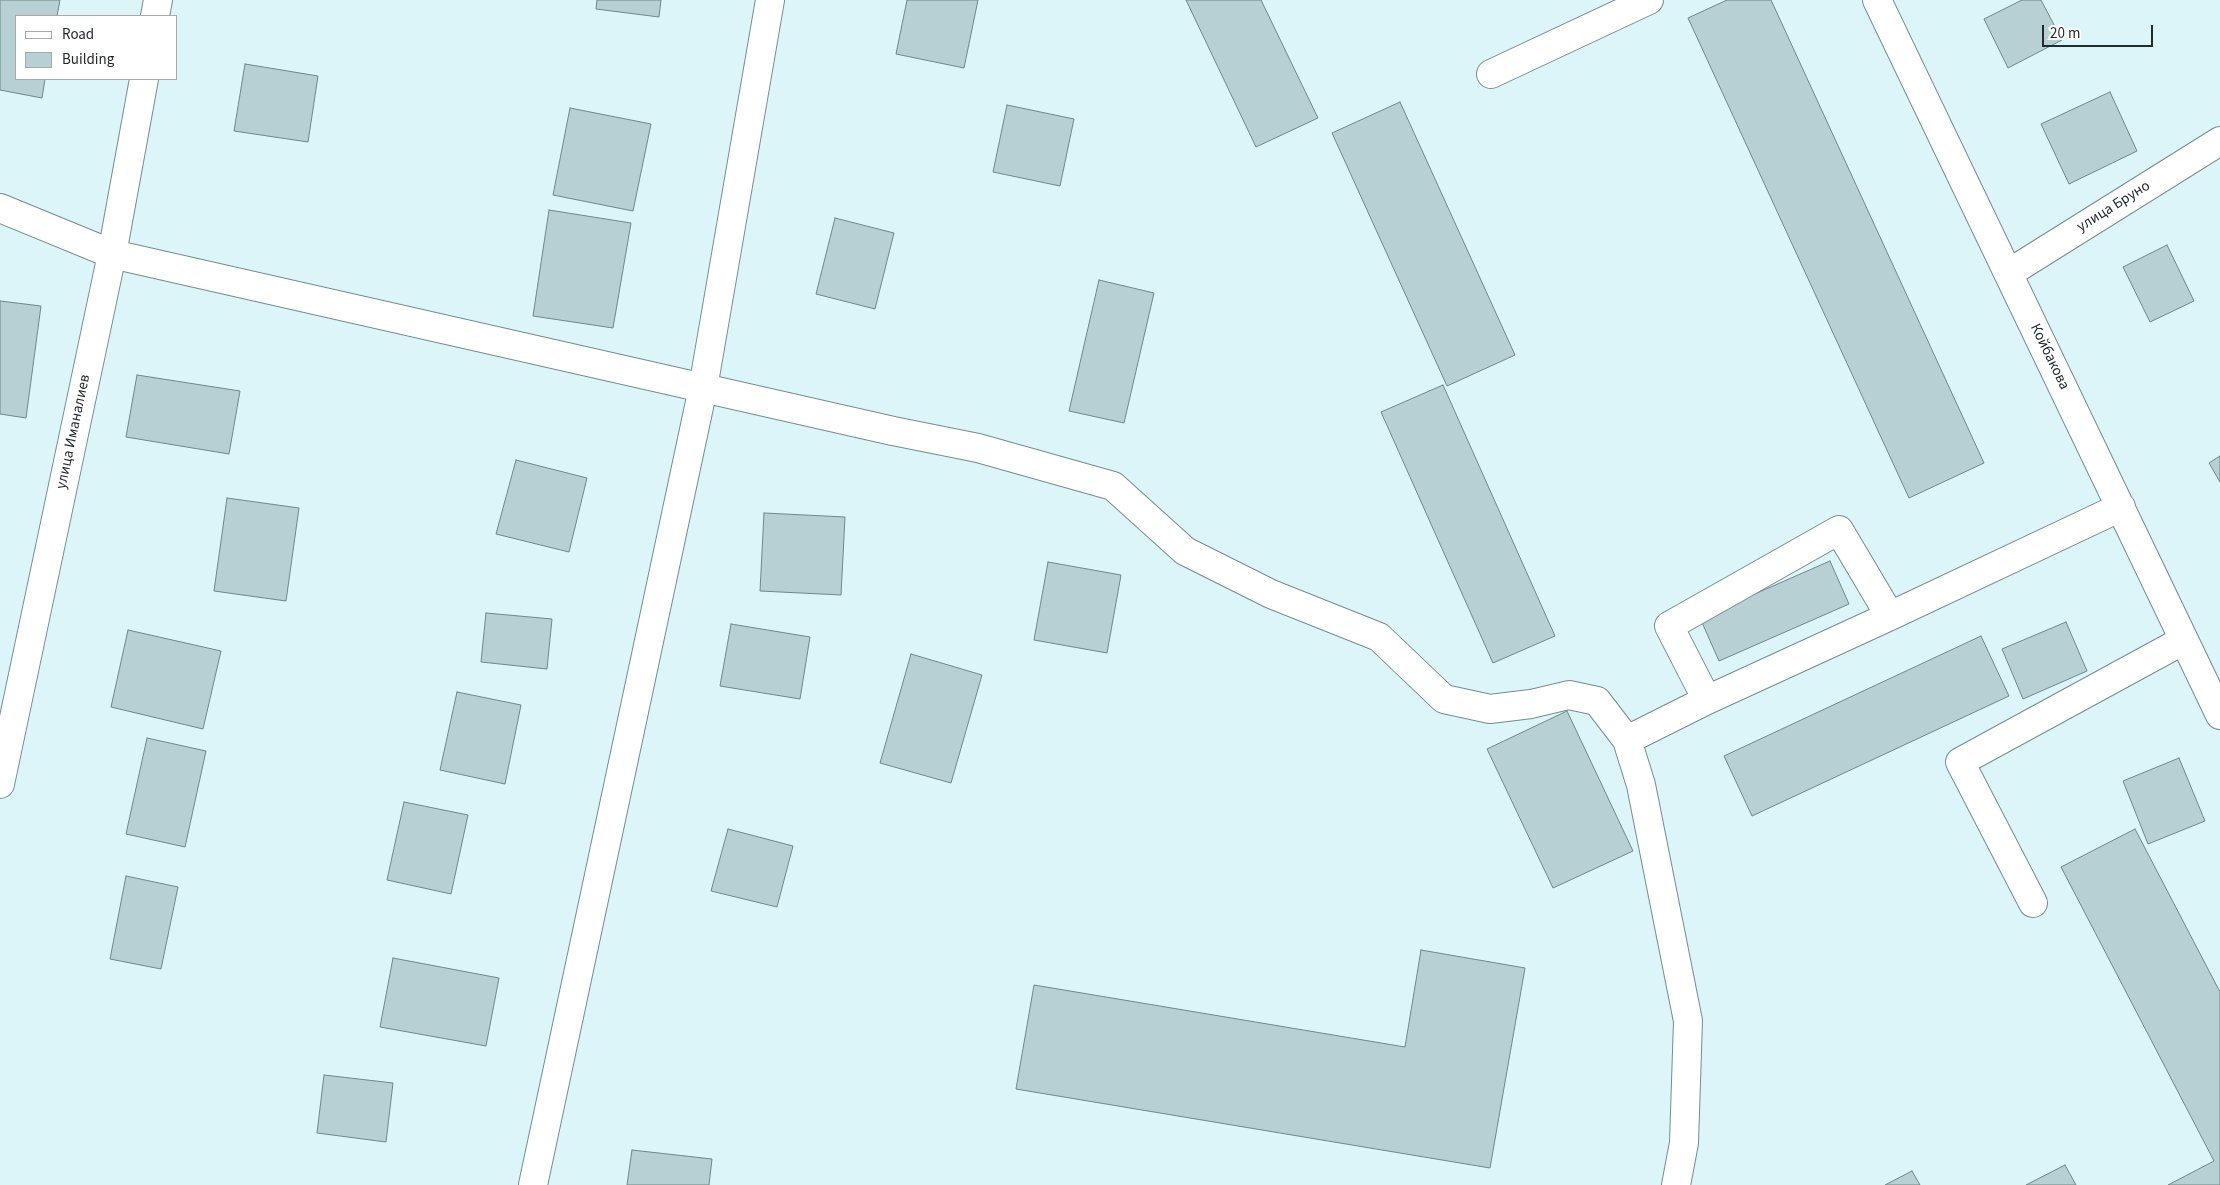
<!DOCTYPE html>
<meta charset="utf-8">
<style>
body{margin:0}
#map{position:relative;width:2220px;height:1185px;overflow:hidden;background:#dbf5f8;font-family:"Source Sans 3",sans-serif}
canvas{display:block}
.legend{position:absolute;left:15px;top:15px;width:162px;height:65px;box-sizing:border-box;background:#fff;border:1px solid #a6aaab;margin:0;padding:6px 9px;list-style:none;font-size:15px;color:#212b2c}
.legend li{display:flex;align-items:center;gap:10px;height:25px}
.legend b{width:25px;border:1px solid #a6aaab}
.scale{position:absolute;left:2042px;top:25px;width:111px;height:22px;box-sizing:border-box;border:2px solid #212b2c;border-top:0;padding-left:6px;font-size:15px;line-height:18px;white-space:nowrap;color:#212b2c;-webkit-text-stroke:4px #fff;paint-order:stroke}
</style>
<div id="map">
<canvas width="2220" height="1185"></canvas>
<ul class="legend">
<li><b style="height:6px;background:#fff"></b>Road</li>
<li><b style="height:14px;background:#b6d0d3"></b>Building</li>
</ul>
<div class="scale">20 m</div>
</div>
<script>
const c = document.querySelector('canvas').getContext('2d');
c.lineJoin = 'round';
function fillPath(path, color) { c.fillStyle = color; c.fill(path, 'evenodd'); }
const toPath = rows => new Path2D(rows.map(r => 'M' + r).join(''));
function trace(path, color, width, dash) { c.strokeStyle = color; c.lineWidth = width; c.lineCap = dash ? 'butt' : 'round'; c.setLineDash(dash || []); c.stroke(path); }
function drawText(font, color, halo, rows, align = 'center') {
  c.font = font + ' "Source Sans 3",sans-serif'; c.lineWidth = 4; c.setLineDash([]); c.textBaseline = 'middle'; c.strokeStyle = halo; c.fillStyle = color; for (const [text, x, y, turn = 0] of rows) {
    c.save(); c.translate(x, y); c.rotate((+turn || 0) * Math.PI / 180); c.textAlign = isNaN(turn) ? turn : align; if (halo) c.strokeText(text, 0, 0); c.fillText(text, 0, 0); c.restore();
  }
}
const building = toPath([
 [0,0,60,0,57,16,16,16,16,79,45,79,42,98,0,90,0,0],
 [597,0,661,0,659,17,596,9,597,0],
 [907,0,978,0,964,68,896,54,907,0],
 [1186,0,1261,0,1318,118,1256,147,1186,0],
 [1727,0,1771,0,1984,463,1909,498,1688,18,1727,0],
 [2022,0,2041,0,2062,40,2008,68,1984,19,2022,0],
 [245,64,318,76,308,142,234,131,245,64],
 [2110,92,2137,151,2069,184,2041,124,2110,92],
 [1400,102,1515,355,1447,386,1332,133,1400,102],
 [1007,105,1074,119,1060,186,993,172,1007,105],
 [570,108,651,124,633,211,553,195,570,108],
 [549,210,631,223,613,328,533,316,549,210],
 [835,218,894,233,875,309,816,294,835,218],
 [2167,245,2194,301,2150,322,2123,267,2167,245],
 [1099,280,1154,293,1124,423,1069,411,1099,280],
 [0,301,41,306,26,418,0,414,0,301],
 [137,375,240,391,229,454,126,437,137,375],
 [1443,385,1555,636,1493,663,1381,412,1443,385],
 [2220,456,2220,482,2209,463,2220,456],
 [516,460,587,478,569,552,496,534,516,460],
 [227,498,299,508,286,601,214,591,227,498],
 [764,513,845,517,841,595,760,591,764,513],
 [1830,561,1849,604,1719,661,1700,618,1830,561],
 [1048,562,1121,575,1107,653,1034,640,1048,562],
 [486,613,552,619,547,669,481,662,486,613],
 [2066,622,2087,671,2023,699,2002,649,2066,622],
 [731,624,810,637,800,699,720,686,731,624],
 [128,630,221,651,203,729,111,707,128,630],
 [1981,636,2009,696,1752,816,1724,756,1981,636],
 [911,654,982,675,951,783,880,763,911,654],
 [457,692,521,705,505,784,440,770,457,692],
 [1567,711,1633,851,1553,888,1487,749,1567,711],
 [147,738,206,751,185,847,126,834,147,738],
 [2179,758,2205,821,2148,844,2123,781,2179,758],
 [404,802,468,815,451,894,387,880,404,802],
 [728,829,793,846,777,907,711,891,728,829],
 [2135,829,2220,992,2220,1185,2168,1185,2214,1161,2061,867,2135,829],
 [126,876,178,887,161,969,110,959,126,876],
 [1421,950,1525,968,1490,1168,1016,1089,1034,985,1405,1047,1421,950],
 [393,958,499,978,486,1046,380,1027,393,958],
 [324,1075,393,1083,386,1142,317,1133,324,1075],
 [632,1150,712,1159,709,1185,627,1185,632,1150],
 [2065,1165,2076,1185,2026,1185,2065,1165],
 [1912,1171,1920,1185,1885,1185,1912,1171]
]);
fillPath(building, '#b6d0d3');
trace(building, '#6f878a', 1);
const minor = toPath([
 [1877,0,2220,715],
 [155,16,158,0],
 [1491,74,1649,0],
 [0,208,112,254,893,431,978,448,1113,486,1185,551,1271,594,1379,637,1444,699,1490,709,1531,704,1569,695,1597,701,1627,740,1641,785,1688,1021,1684,1143,1676,1185],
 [2009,273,2220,141],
 [1890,616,1839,530,1669,626,1707,700,1890,616,2121,507],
 [1627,740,1707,700],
 [0,784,112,254,144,79],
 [2033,903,1960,762,2184,640],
 [533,1185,703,388,770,0]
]);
trace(minor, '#758d90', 30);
trace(minor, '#fff', 28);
drawText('15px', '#212b2c', '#fff', [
 ["улица Бруно",2114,207,-32],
 ["Койбакова",2049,357,64],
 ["улица Иманалиев",74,432,-78]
]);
</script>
